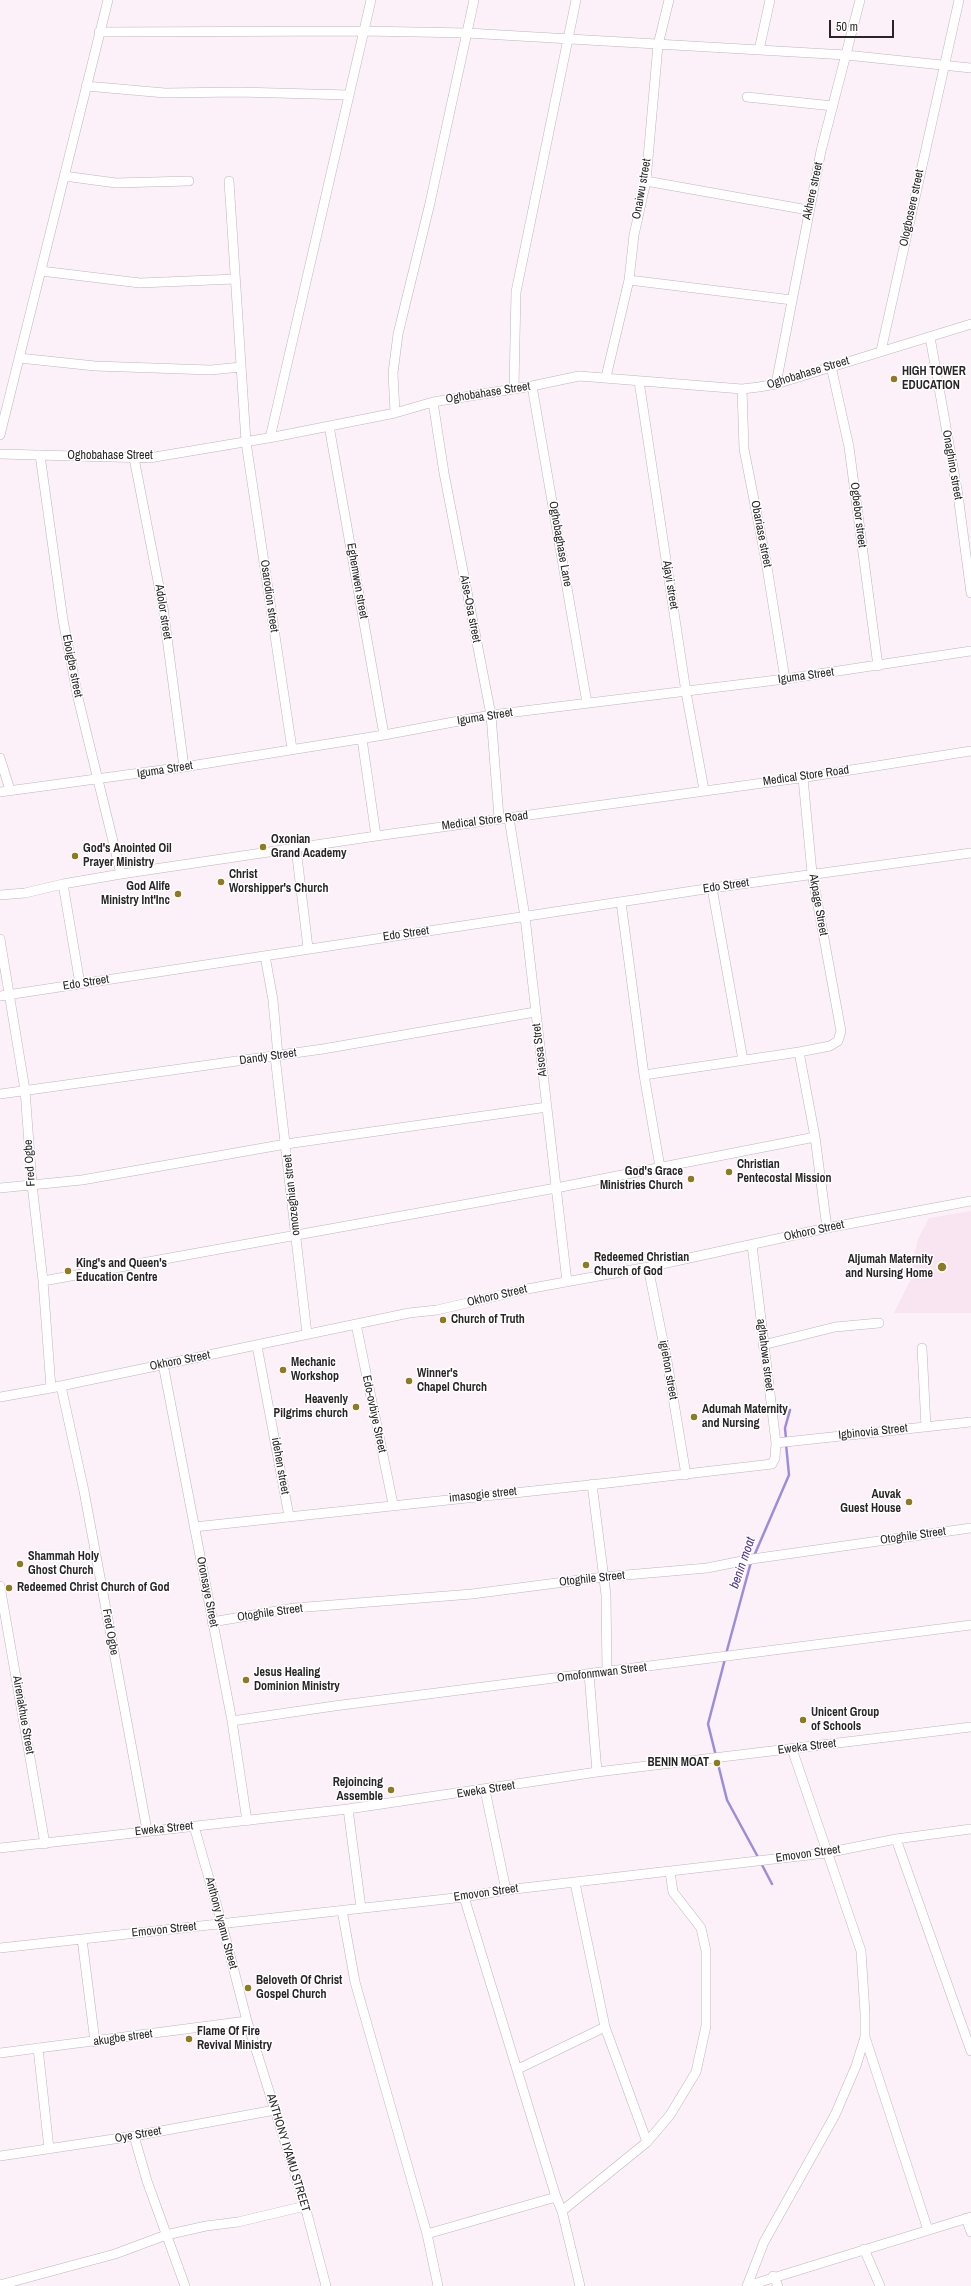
<!DOCTYPE html>
<style>
body{margin:0}
#map{position:relative;width:971px;height:2286px;overflow:hidden;background:#fcf1f8;font-family:"Archivo Narrow",sans-serif}
canvas{display:block}
.scale{position:absolute;left:829px;top:20px;width:65px;height:18px;box-sizing:border-box;border:2px solid #292527;border-top:0;padding-left:5px;font-size:12px;line-height:14px;white-space:nowrap;color:#292527;-webkit-text-stroke:3px #fff;paint-order:stroke}
</style>
<div id="map">
<canvas width="971" height="2286"></canvas>
<div class="scale">50 m</div>
</div>
<script>
const c = document.querySelector('canvas').getContext('2d');
c.lineJoin = 'round';
function fillPath(path, color) { c.fillStyle = color; c.fill(path, 'evenodd'); }
const toPath = rows => new Path2D(rows.map(r => 'M' + r).join(''));
function trace(path, color, width, dash) { c.strokeStyle = color; c.lineWidth = width; c.lineCap = dash ? 'butt' : 'round'; c.setLineDash(dash || []); c.stroke(path); }
function drawText(font, color, halo, rows, align = 'center') {
  c.font = font + ' "Archivo Narrow",sans-serif'; c.lineWidth = 3; c.setLineDash([]); c.textBaseline = 'middle'; c.strokeStyle = halo; c.fillStyle = color; for (const [text, x, y, turn = 0] of rows) {
    c.save(); c.translate(x, y); c.rotate((+turn || 0) * Math.PI / 180); c.textAlign = isNaN(turn) ? turn : align; if (halo) c.strokeText(text, 0, 0); c.fillText(text, 0, 0); c.restore();
  }
}
fillPath(toPath([
 [971,1211,971,1313,894,1313,913,1275,913,1259,918,1239,929,1218]
]), '#f8e5f1');
trace(toPath([
 [786,1439,785,1428,790,1410],
 [754,1556,789,1475,786,1444],
 [726,1654,751,1562],
 [725,1659,708,1724,727,1800,759,1859],
 [761,1863,772,1884]
]), '#9c8cda', 2.5);
const minor = toPath([
 [99,32,364,31,467,33,846,55,971,68],
 [759,50,770,0],
 [86,86,165,93,239,92,349,95],
 [747,97,833,106],
 [64,176,116,183,189,181],
 [229,181,246,442,292,749],
 [646,181,808,210],
 [41,271,140,283,235,279],
 [629,280,792,300],
 [930,337,958,495,971,593],
 [881,351,959,0],
 [19,358,95,366,211,370,241,367],
 [831,366,849,447,878,666],
 [606,377,629,280,634,235,646,181,658,45,669,0],
 [639,381,686,692,704,790],
 [776,384,821,151,860,0],
 [532,386,587,703],
 [514,387,516,292,576,0],
 [742,389,744,449,766,561,785,679],
 [433,402,444,473,491,715,499,818],
 [395,413,393,373,398,334,430,203,474,0],
 [329,426,384,735],
 [0,435,108,0],
 [270,438,371,0],
 [0,454,149,458,274,437,395,413,433,402,532,386,579,376,742,389,759,387,776,384,971,324],
 [40,455,63,620,78,698,121,874],
 [134,458,163,607,184,767],
 [362,739,376,836],
 [0,758,10,790],
 [0,792,184,767,384,735,491,715,785,679,971,651],
 [509,818,525,917,567,1282],
 [296,848,308,948],
 [63,884,80,984],
 [712,888,743,1060],
 [0,895,25,893,63,884,121,874,376,836,807,777,971,751],
 [621,902,644,1075,660,1167],
 [0,939,25,1090,32,1184,43,1281,51,1388],
 [265,956,273,1000,278,1056],
 [0,996,712,888,971,853],
 [799,1052,815,1137,827,1228],
 [275,1056,307,1334],
 [644,1075,799,1052,830,1046,838,1041,841,1031,812,873,803,778],
 [0,1094,323,1049,535,1012],
 [0,1188,82,1180,286,1144,547,1107],
 [648,1267,667,1361,686,1475],
 [43,1281,556,1188,815,1137],
 [356,1324,393,1504],
 [763,1345,835,1327,879,1323],
 [257,1346,289,1516],
 [922,1348,926,1427],
 [163,1364,232,1721,247,1821],
 [61,1386,84,1491,147,1830],
 [0,1397,51,1388,409,1313,437,1310,527,1289,648,1267,827,1228,971,1201],
 [776,1443,971,1422],
 [592,1484,606,1595,607,1672],
 [194,1527,608,1483,772,1464,775,1458,776,1443,752,1245],
 [0,1586,45,1844],
 [212,1622,294,1608,472,1594,603,1577,707,1568,752,1559,971,1528],
 [589,1674,597,1772],
 [232,1721,334,1706,971,1625],
 [485,1790,506,1890],
 [348,1809,361,1908],
 [194,1826,222,1924,247,2021,305,2206,326,2286],
 [896,1839,971,2051],
 [0,1848,348,1809,597,1772,971,1727],
 [575,1883,605,2027,647,2142],
 [464,1897,556,2197,562,2211,580,2286],
 [342,1910,355,1982,427,2234,438,2286],
 [82,1939,95,2042],
 [0,1948,464,1897,506,1890,826,1853,896,1839,971,1829],
 [865,2037,928,2230],
 [38,2048,49,2149],
 [0,2053,247,2021],
 [518,2069,605,2027],
 [134,2136,147,2181,185,2286],
 [0,2156,134,2136,275,2110],
 [562,2211,647,2142,670,2115,696,2072,706,2026,706,1951,701,1928,673,1892,670,1872],
 [966,2218,971,2232],
 [427,2234,556,2197],
 [864,2249,880,2286],
 [773,2276,778,2286],
 [0,2285,115,2254,166,2235,206,2226,238,2222,305,2206],
 [747,2286,764,2242,835,2115,856,2066,865,2037,865,2013,861,1951,792,1749],
 [747,2286,971,2217]
]);
trace(minor, '#bfb4bb', 10);
trace(minor, '#fff', 9);
for (const [x, y, r, color] of [
 [894,379,4,"#8e7a20"],
 [263,847,4,"#8e7a20"],
 [75,856,4,"#8e7a20"],
 [221,882,4,"#8e7a20"],
 [178,894,4,"#8e7a20"],
 [729,1172,4,"#8e7a20"],
 [691,1179,4,"#8e7a20"],
 [586,1265,4,"#8e7a20"],
 [942,1267,5,"#8e7a20"],
 [68,1271,4,"#8e7a20"],
 [443,1320,4,"#8e7a20"],
 [283,1370,4,"#8e7a20"],
 [409,1381,4,"#8e7a20"],
 [356,1407,4,"#8e7a20"],
 [694,1417,4,"#8e7a20"],
 [909,1502,4,"#8e7a20"],
 [20,1564,4,"#8e7a20"],
 [9,1588,4,"#8e7a20"],
 [246,1680,4,"#8e7a20"],
 [803,1720,4,"#8e7a20"],
 [717,1763,4,"#8e7a20"],
 [391,1790,4,"#8e7a20"],
 [248,1988,4,"#8e7a20"],
 [189,2039,4,"#8e7a20"]
]) { const dot = new Path2D(); dot.arc(x, y, r, 0, 2 * Math.PI); c.fillStyle = color; c.fill(dot); trace(dot, '#fff', 1.5); }
drawText('12px', '#292527', '#fff', [
 ["Onaiwu street",642,189,-80],
 ["Akhere street",813,191,-78],
 ["Ologbosere street",912,208,-78],
 ["Oghobahase Street",808,373,-17],
 ["Oghobahase Street",488,393,-9],
 ["Oghobahase Street",110,456],
 ["Onaghino street",952,465,80],
 ["Ogbebor street",858,515,83],
 ["Obariase street",761,534,79],
 ["Oghobaghase Lane",560,544,80],
 ["Eghemwen street",357,581,80],
 ["Ajayi street",670,585,81],
 ["Osarodion street",269,596,82],
 ["Aise-Osa street",470,609,79],
 ["Adolor street",163,612,81],
 ["Eboigbe street",72,666,79],
 ["Iguma Street",806,676,-8],
 ["Iguma Street",485,717,-9],
 ["Iguma Street",165,770,-9],
 ["Medical Store Road",806,776,-8],
 ["Medical Store Road",485,821,-7],
 ["Edo Street",726,886,-8],
 ["Akpage Street",818,905,80],
 ["Edo Street",406,934,-8],
 ["Edo Street",86,983,-9],
 ["Aisosa Stret",540,1050,-97],
 ["Dandy Street",268,1057,-8],
 ["Fred Ogbe",30,1163,-94],
 ["omozeghian street",292,1195,-96],
 ["Okhoro Street",814,1231,-12],
 ["Okhoro Street",497,1296,-13],
 ["aghahowa street",765,1355,83],
 ["Okhoro Street",180,1361,-11],
 ["igiehon street",668,1370,80],
 ["Edo-ovbiye Street",374,1414,78],
 ["Igbinovia Street",873,1432,-6],
 ["idehen street",280,1466,80],
 ["imasogie street",483,1495,-6],
 ["Otoghile Street",913,1536,-8],
 ["Otoghile Street",592,1579,-6],
 ["Oronsaye Street",207,1592,79],
 ["Otoghile Street",270,1613,-8],
 ["Fred Ogbe",110,1632,80],
 ["Omofonmwan Street",602,1673,-7],
 ["Airenakhue Street",23,1715,80],
 ["Eweka Street",807,1747,-7],
 ["Eweka Street",486,1790,-9],
 ["Eweka Street",164,1829,-6],
 ["Emovon Street",808,1854,-8],
 ["Emovon Street",486,1893,-8],
 ["Anthony Iyamu Street",221,1923,75],
 ["Emovon Street",164,1930,-6],
 ["akugbe street",123,2038,-8],
 ["Oye Street",138,2135,-10],
 ["ANTHONY IYAMU STREET",288,2153,73]
]);
drawText('bold 12px', '#292527', '#fff', [
 ["HIGH TOWER",902,372],
 ["EDUCATION",902,386],
 ["Oxonian",271,840],
 ["Grand Academy",271,854],
 ["God's Anointed Oil",83,849],
 ["Prayer Ministry",83,863],
 ["Christ",229,875],
 ["Worshipper's Church",229,889],
 ["God Alife",170,887,"right"],
 ["Ministry Int'Inc",170,901,"right"],
 ["Christian",737,1165],
 ["Pentecostal Mission",737,1179],
 ["God's Grace",683,1172,"right"],
 ["Ministries Church",683,1186,"right"],
 ["Redeemed Christian",594,1258],
 ["Church of God",594,1272],
 ["Aljumah Maternity",933,1260,"right"],
 ["and Nursing Home",933,1274,"right"],
 ["King's and Queen's",76,1264],
 ["Education Centre",76,1278],
 ["Church of Truth",451,1320],
 ["Mechanic",291,1363],
 ["Workshop",291,1377],
 ["Winner's",417,1374],
 ["Chapel Church",417,1388],
 ["Heavenly",348,1400,"right"],
 ["Pilgrims church",348,1414,"right"],
 ["Adumah Maternity",702,1410],
 ["and Nursing",702,1424],
 ["Auvak",901,1495,"right"],
 ["Guest House",901,1509,"right"],
 ["Shammah Holy",28,1557],
 ["Ghost Church",28,1571],
 ["Redeemed Christ Church of God",17,1588],
 ["Jesus Healing",254,1673],
 ["Dominion Ministry",254,1687],
 ["Unicent Group",811,1713],
 ["of Schools",811,1727],
 ["BENIN MOAT",709,1763,"right"],
 ["Rejoincing",383,1783,"right"],
 ["Assemble",383,1797,"right"],
 ["Beloveth Of Christ",256,1981],
 ["Gospel Church",256,1995],
 ["Flame Of Fire",197,2032],
 ["Revival Ministry",197,2046]
], 'left');
drawText('italic 13px', '#4f348f', '#fff', [
 ["benin moat",743,1563,-71]
]);
</script>
